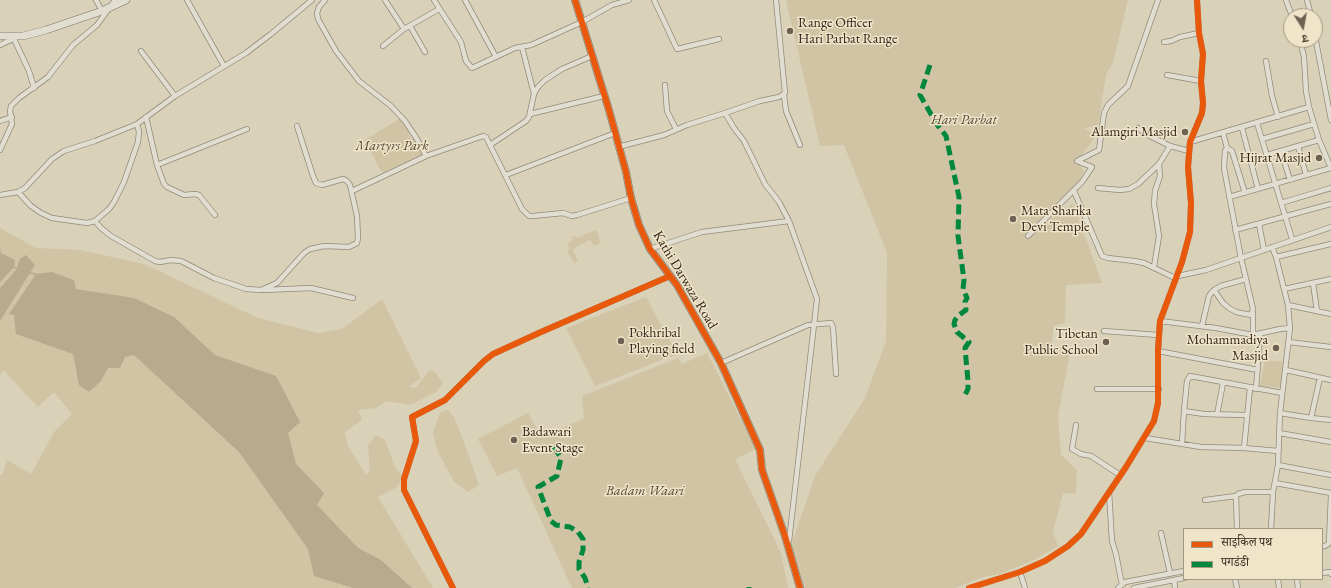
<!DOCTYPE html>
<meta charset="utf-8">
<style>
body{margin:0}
#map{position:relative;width:1331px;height:588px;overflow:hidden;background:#dad1b9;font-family:"EB Garamond","Noto Serif Devanagari",serif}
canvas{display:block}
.legend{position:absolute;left:1183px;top:528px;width:140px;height:52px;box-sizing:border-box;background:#efe5c9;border:1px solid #a49883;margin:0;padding:5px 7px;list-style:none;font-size:12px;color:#33241b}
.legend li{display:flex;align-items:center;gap:8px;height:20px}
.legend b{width:20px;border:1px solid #a49883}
.north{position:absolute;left:1283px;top:8px;width:40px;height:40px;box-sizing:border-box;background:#efe5c9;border:1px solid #a49883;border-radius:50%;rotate:169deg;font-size:11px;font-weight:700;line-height:16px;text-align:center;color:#33241b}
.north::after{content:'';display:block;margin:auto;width:14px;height:18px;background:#6d6152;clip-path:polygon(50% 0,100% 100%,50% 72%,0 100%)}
</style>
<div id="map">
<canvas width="1331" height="588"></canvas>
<ul class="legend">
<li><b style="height:5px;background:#e8590c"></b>साइकिल पथ</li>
<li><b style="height:5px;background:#00873e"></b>पगडंडी</li>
</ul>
<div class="north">उ</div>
</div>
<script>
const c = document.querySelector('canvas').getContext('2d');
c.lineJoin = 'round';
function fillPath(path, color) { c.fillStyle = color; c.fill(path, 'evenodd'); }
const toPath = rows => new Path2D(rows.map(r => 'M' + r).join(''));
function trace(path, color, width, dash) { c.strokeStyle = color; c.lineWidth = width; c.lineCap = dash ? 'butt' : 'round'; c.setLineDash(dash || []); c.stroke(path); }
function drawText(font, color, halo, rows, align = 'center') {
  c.font = font + ' "EB Garamond",serif'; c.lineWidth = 3; c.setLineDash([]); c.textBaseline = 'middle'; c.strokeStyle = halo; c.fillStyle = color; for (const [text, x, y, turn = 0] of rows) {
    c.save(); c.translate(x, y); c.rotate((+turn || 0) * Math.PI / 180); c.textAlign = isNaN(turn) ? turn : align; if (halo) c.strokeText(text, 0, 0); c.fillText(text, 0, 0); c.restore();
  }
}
fillPath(toPath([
 [786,0,1128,0,1113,62,1106,75,1098,125,1084,128,1096,136,1077,161,1084,171,1074,191,1031,234,1073,203,1102,283,1066,285,1065,323,1054,326,1051,348,1070,352,1058,416,1061,455,1077,470,1076,494,1063,493,1053,532,1058,546,1034,560,1015,568,999,574,982,577,955,588,804,588,789,551,815,476,865,398,886,341,887,253,844,145,820,146],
 [399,119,403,121,410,131,409,135,411,139,415,139,422,155,382,173,365,140],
 [0,228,36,248,80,250,144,264,258,318,318,333,342,329,382,299,421,378,408,387,416,388,429,370,435,372,443,383,436,392,410,405,386,401,376,408,358,410,362,420,345,432,348,446,366,475,370,472,368,445,376,435,385,440,395,467,403,477,397,487,378,497,433,588,0,588,0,475,2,475,7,460,31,474,54,432,72,414,54,392,38,407,3,370,0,376],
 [596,230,601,243,594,246,590,240,576,247,573,250,574,253,578,261,574,263,567,251,570,249,567,243,573,240,572,237,574,236,577,238],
 [646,297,677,354,595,386,566,328],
 [707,353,756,449,735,459,781,553,788,588,572,588,517,468,497,476,478,439,528,413,542,438,584,418,582,396,678,358,682,364],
 [1265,360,1283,362,1281,388,1260,386],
 [448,410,454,417,462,437,479,485,468,492,454,482,437,450,433,433,440,412]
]), '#d0c4a4');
fillPath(toPath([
 [0,247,1,253,15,260,14,267,0,282],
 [26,255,35,265,0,321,0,288,16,270,20,259],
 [52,272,74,280,76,289,134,298,174,317,215,355,276,376,300,422,288,433,296,464,324,493,317,505,358,548,381,560,412,588,353,588,314,576,308,549,239,452,134,355,125,357,120,368,108,368,101,381,89,392,79,385,73,354,16,334,14,315,9,314,36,274]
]), '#b8aa8e');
trace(toPath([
 [14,267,18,270],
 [30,273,36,274]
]), '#b8aa8e', 1.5);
const minor = toPath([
 [96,0,102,11],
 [187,0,224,66],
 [325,0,319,7,317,13,318,19,336,51,359,81,391,106,405,121,417,139,426,156],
 [385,0,404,29],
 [434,0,461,42,466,61,472,68,515,48,531,45,582,22,612,5,629,0],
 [465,0,496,57],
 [654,0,677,49,719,39],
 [1286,0,1292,16],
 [1307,0,1311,16],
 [410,26,425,52],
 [1315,36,1331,120],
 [14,39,29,71,34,88],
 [1300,40,1304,57,1306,91,1309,107,1319,140,1331,168],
 [1164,42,1171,41,1180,37,1199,33],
 [0,45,15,38],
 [383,46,404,29,439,9],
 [522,47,534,94],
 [141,51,175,96],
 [1266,61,1272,96,1278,117],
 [1167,75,1201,81],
 [665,85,667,111,676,129],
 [784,95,786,111,800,145],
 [725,113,760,101,779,97,785,93,776,0],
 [530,114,604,96],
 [146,117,157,165,164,184,167,187,184,195,195,194,199,195,215,215],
 [0,121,12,117],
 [1257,123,1292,239],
 [1138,128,1148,135,1170,146,1189,151],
 [1242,128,1258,189],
 [1223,133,1227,148,1225,151,1224,168,1241,258,1246,279,1253,309,1251,315,1236,312,1229,308,1223,303,1214,290,1221,286,1246,279],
 [1262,139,1314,124],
 [1190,142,1309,107],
 [490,145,526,121,529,117,534,94,538,87,545,80,562,69,592,56],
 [1298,146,1306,175],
 [618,147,664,135,687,125,725,113,734,128,744,141,765,184,779,202,789,221,817,299,789,541],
 [1227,148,1232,151,1245,193],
 [0,150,12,124,10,111,11,106,19,98,48,77,73,45,97,25,115,0],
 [1281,151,1290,180],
 [1267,155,1319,140],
 [157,165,247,129],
 [506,175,615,133],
 [1098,188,1120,190,1129,189,1138,184,1159,164,1170,146],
 [352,191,426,156,483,136,486,137,522,209,529,216,533,216,563,213,572,216,577,215,631,198],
 [1074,191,1102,256,1108,258,1134,261,1144,263,1173,277,1206,270,1331,227],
 [18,192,31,206,41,213,52,218,87,223,95,221,109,209,114,202,124,182,138,142,139,132,137,124],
 [0,195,18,192,25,188,52,159,64,151,95,141,137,124,175,96,246,53,271,34,312,0],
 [1229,197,1331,168],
 [1281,203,1331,188],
 [95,221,101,228,111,236,155,261,160,262,171,260,181,261,214,278,246,289,261,290,277,283,304,253,310,249,324,246,349,247,357,243,358,238,357,216,350,185,347,181,343,179,322,185,316,183,313,176,297,126],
 [1259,224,1264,250],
 [1235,230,1331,204],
 [1028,236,1082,182,1092,167,1077,161,1099,150,1104,113,1108,105,1128,86,1158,0],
 [650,249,702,232,789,221],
 [1276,257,1331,244],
 [1154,267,1159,236,1154,204,1155,191,1160,176,1159,164],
 [1313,283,1317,311],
 [1284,289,1331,279],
 [264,290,311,288,353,298],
 [1288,305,1331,314],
 [1253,313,1253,335],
 [1160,321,1216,328,1253,335,1280,329,1290,328],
 [1202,326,1209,296,1211,293,1214,290],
 [1104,331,1158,335],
 [1288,342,1331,347],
 [1158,351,1258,370],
 [721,363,808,325,831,323,833,327,836,374],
 [1286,370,1331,380],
 [1097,389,1159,389],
 [1256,389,1260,335],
 [1184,411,1204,414,1246,415],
 [1280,413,1311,418,1331,420],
 [1217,415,1223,383],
 [1311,418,1320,378],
 [1076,425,1072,449,1081,454,1091,456,1120,475],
 [1279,433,1331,442],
 [1145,438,1201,447,1244,448,1278,451],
 [1182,444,1184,411,1187,381,1190,376,1282,393],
 [1244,448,1250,388],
 [1278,465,1331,475],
 [1275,483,1331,493],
 [1109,492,1112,541,1116,554,1122,585],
 [1205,500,1236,496],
 [1237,529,1236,496,1238,494,1245,492,1273,492],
 [1271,529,1273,492,1278,465,1280,413,1290,328,1288,305,1276,257,1272,247],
 [1161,533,1170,573],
 [1322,547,1327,545,1329,543,1331,495],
 [1020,572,1025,588],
 [1322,573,1330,572,1331,574],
 [1235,579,1237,588],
 [1278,579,1279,588],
 [1297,579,1298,588],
 [1174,580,1175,588],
 [453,588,404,490,404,479,416,441,412,417,445,400,484,361,493,354,541,332,670,276],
 [969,588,1020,572,1045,561,1068,546,1081,534,1126,467,1154,421,1158,403,1158,351,1160,321,1182,262,1190,232,1191,203,1188,167,1190,142,1202,113,1203,103,1201,81,1203,54,1199,33,1197,0],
 [1118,588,1125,582,1184,571],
 [1134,588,1184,578]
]);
const tertiary = toPath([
 [575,0,609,110,626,172,631,198,639,225,650,249,677,285,721,363,760,450,762,470,785,536,800,588]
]);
const secondary = toPath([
 [0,36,23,36,46,30,102,11,126,0]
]);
trace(minor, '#918a7c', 6);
trace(tertiary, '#918a7c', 8);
trace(secondary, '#7a7366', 8);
trace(minor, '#e2ddd1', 4.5);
trace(tertiary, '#e2ddd1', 6);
trace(secondary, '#e2ddd1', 7);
trace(toPath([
 [930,65,920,95,936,123,946,136,959,197,958,236,964,280,963,289,967,298,965,302,966,310,959,315,955,320,954,324,957,332,969,342,965,348,968,381,968,389,965,395],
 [554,447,561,458,557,476,538,487,551,521,556,525,570,527,578,532,583,539,583,550,579,562,579,569,585,578,588,588],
 [749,588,749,587]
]), '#00873e', 5, [10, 5]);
trace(toPath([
 [575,0,609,110,626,172,631,198,639,225,650,249,677,285,721,363,760,450,762,470,785,536,800,588],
 [453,588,404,490,404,479,416,441,412,417,445,400,484,361,493,354,541,332,670,276],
 [969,588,1020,572,1045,561,1068,546,1081,534,1126,467,1154,421,1158,403,1158,351,1160,321,1182,262,1190,232,1191,203,1188,167,1190,142,1202,113,1203,103,1201,81,1203,54,1199,33,1197,0]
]), '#e8590c', 6);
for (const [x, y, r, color] of [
 [790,31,4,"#6d6152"],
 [1185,132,4,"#6d6152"],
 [1319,158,4,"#6d6152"],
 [1013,219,4,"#6d6152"],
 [621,341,4,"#6d6152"],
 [1106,342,4,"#6d6152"],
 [1276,348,4,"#6d6152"],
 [514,440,4,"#6d6152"]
]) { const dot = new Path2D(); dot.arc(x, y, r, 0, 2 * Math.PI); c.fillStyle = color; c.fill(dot); trace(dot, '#efe5c9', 1.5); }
drawText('14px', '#33241b', '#efe5c9', [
 ["Range Officer",798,23],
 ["Hari Parbat Range",798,39],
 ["Alamgiri Masjid",1177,132,"right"],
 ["Hijrat Masjid",1311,158,"right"],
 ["Mata Sharika",1021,211],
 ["Devi Temple",1021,227],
 ["Pokhribal",629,333],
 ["Playing field",629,349],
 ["Tibetan",1098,334,"right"],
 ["Public School",1098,350,"right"],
 ["Mohammadiya",1268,340,"right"],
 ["Masjid",1268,356,"right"],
 ["Badawari",522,432],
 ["Event Stage",522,448]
], 'left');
drawText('italic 14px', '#584939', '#efe5c9', [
 ["Hari Parbat",964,120],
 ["Martyrs Park",392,146],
 ["Badam Waari",645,491]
]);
drawText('14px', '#33241b', '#efe5c9', [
 ["Kathi Darwaza Road",685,280,59]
]);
</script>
